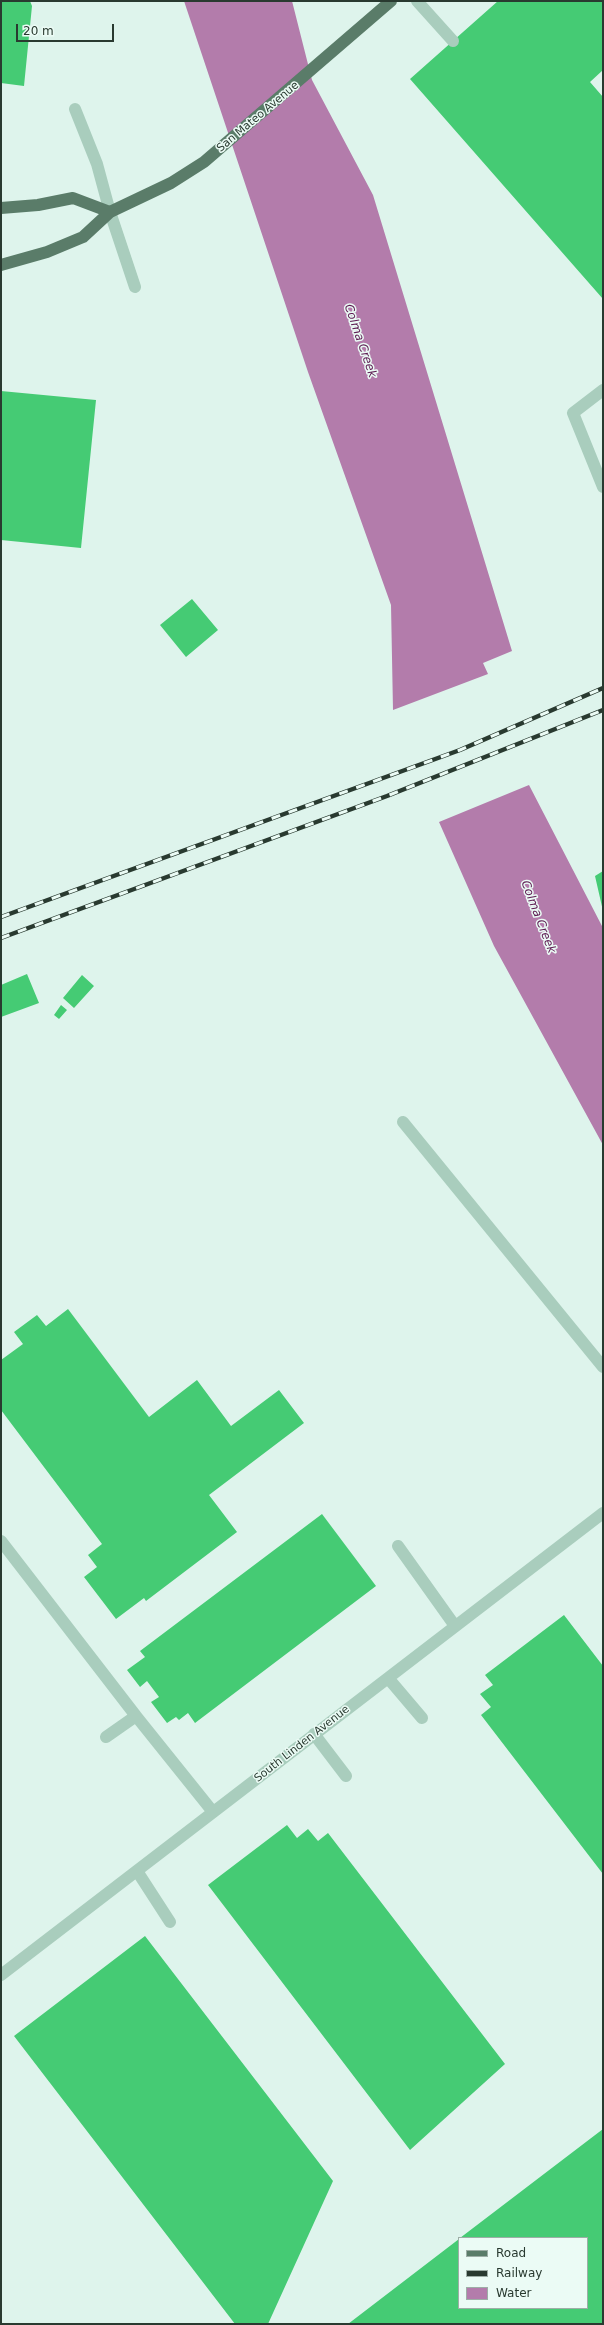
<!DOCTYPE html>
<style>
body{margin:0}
#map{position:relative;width:604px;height:2325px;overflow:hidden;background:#def4ec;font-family:"DejaVu Sans",sans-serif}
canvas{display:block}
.frame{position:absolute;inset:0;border:2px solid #293a30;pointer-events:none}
.legend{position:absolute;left:458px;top:2237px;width:130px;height:72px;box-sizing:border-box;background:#ebfbf5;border:1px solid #9daea6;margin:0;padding:5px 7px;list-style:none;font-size:12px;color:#293a30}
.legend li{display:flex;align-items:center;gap:8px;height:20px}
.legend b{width:20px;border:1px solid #9daea6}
.scale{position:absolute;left:16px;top:24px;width:98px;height:18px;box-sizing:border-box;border:2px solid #293a30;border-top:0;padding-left:5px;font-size:12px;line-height:14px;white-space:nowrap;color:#293a30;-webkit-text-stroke:3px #ebfbf5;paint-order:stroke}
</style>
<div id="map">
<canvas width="604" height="2325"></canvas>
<div class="frame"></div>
<ul class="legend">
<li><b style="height:5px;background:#5a7c69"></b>Road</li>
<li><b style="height:5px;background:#293a30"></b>Railway</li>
<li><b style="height:11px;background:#b37cab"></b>Water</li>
</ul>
<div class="scale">20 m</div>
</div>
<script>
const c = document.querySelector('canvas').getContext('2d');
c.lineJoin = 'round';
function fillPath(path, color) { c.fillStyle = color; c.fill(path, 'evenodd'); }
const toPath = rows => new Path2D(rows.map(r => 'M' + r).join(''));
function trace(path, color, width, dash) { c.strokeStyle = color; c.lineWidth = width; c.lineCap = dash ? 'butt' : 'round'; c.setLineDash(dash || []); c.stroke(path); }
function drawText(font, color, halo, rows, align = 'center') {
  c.font = font + ' "DejaVu Sans",sans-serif'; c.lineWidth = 3; c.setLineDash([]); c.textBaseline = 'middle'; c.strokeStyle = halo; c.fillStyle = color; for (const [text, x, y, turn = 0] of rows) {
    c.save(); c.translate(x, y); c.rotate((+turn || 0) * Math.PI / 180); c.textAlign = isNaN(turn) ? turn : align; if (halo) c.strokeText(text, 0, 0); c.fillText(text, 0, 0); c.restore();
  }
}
fillPath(toPath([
 [184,1,292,1,312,80,373,195,512,651,483,663,488,674,393,710,391,605,308,372],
 [529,785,603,928,603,1145,494,946,439,822]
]), '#b37cab');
fillPath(toPath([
 [1,1,30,1,32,6,24,86,1,83],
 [498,1,603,1,603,70,590,82,603,97,603,299,410,79],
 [1,391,96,400,81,548,1,540],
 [192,599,218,630,186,657,160,625],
 [603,871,603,911,595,876],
 [27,974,39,1003,1,1017,1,985],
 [82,975,94,986,74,1008,63,998],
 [61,1005,67,1010,59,1019,54,1015],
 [68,1309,149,1417,197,1380,231,1426,279,1390,304,1423,209,1495,237,1532,146,1601,144,1598,116,1619,84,1577,97,1567,88,1555,102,1544,1,1410,1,1360,23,1344,14,1332,37,1315,46,1326],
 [322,1514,376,1586,195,1723,188,1713,179,1720,176,1717,167,1723,151,1702,159,1697,147,1681,140,1687,127,1670,145,1657,140,1651],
 [564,1615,603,1666,603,1874,481,1715,491,1707,480,1694,493,1685,485,1675],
 [287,1825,297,1838,308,1829,318,1841,328,1833,505,2064,410,2150,208,1885],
 [145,1936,333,2181,268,2324,235,2324,14,2036],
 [603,2129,603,2324,348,2324,459,2239,459,2308,587,2308,587,2238,460,2238]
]), '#45cb74');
trace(toPath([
 [417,1,453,41],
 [75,109,97,164,110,212,135,287],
 [603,390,573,413,603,487],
 [403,1122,603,1367],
 [1,1541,136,1716],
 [398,1546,455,1626],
 [388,1678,422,1718],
 [314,1734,346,1776],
 [106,1737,136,1716,213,1812],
 [137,1871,170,1922],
 [1,1975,603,1513]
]), '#a9cdbd', 12);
trace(toPath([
 [1,208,38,205,73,198,110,212],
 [1,265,47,252,83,237,110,212,171,183,204,162,391,1]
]), '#5a7c69', 12);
const rail = toPath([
 [1,917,460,750,603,688],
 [1,938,387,796,603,710]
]);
trace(rail, '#293a30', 4.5);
trace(rail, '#ebfbf5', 3, [9]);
drawText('11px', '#293a30', '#ebfbf5', [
 ["San Mateo Avenue",258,117,-40],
 ["South Linden Avenue",302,1744,-38]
]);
drawText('italic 12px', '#5e1c53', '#ebfbf5', [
 ["Colma Creek",360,341,71],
 ["Colma Creek",538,917,69]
]);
</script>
